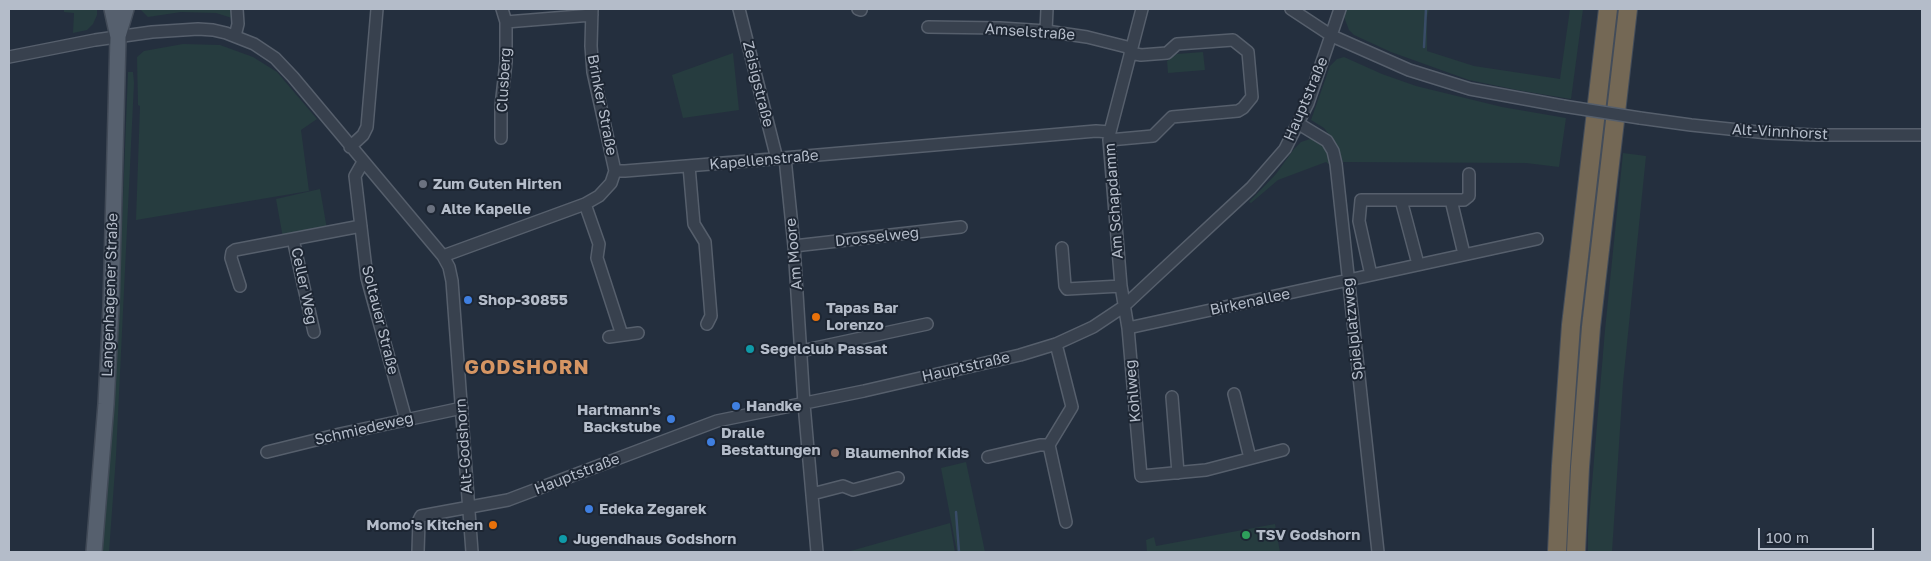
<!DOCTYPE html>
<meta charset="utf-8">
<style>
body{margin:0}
#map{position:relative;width:1931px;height:561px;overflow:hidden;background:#242f3e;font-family:"Golos Text",sans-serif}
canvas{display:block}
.frame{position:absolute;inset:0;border:10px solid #b4bcc9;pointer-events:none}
.scale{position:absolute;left:1758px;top:528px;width:116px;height:22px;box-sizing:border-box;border:2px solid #b4bcc9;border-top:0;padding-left:6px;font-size:15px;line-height:18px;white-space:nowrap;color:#b4bcc9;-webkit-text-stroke:4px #1d2633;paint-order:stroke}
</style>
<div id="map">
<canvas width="1931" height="561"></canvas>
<div class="frame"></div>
<div class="scale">100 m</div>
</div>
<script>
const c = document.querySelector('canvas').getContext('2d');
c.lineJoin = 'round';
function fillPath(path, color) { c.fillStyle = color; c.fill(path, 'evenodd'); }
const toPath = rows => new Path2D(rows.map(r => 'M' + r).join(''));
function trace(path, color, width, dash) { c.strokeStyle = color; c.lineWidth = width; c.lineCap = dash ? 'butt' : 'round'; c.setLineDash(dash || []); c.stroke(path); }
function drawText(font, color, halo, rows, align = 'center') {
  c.font = font + ' "Golos Text",sans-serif'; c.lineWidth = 4; c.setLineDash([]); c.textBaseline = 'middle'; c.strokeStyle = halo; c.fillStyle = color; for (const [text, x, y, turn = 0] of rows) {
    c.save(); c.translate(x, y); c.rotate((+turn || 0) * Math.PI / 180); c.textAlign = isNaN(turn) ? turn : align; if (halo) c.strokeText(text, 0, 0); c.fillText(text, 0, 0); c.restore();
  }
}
fillPath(toPath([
 [64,9,97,9,97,15,93,24,87,30,73,33,74,13,64,12],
 [140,9,231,9,232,18,216,13,181,12,148,17],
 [1344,9,1429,9,1427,18,1427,51,1474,66,1560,79,1570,9,1583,9,1571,99,1517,90,1469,80,1391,52,1354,35,1349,30,1344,17,1342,16],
 [183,44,220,45,253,57,277,72,317,119,301,130,309,191,136,220,140,106,138,105,137,57,144,51],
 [1203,52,1205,70,1168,73,1167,61,1177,54],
 [733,53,739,110,683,118,672,75],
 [1344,57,1382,74,1416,86,1502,107,1566,118,1559,167,1526,163,1343,162,1337,145,1324,128,1311,120,1330,66,1337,59],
 [128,72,133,72,134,83,116,456,109,552,101,552,119,299],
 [1313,138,1324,146,1329,156,1331,166,1326,162,1278,180,1251,203,1249,202,1276,174,1294,149,1301,142],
 [1623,153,1646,156,1623,383,1612,552,1588,552,1588,531,1605,330],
 [320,189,327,229,283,238,276,199],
 [966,462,985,552,957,552,941,468],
 [950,523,955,552,847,552],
 [1275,524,1280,552,1147,552,1146,540,1154,537,1156,546]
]), '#263c3f');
trace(toPath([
 [1424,47,1426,9],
 [956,512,959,552]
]), '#394c67', 2.5);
const minor = toPath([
 [592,9,591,46,593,72,615,171],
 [739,9,777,159],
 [858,9,861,10],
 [1142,9,1110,132,1109,140,1121,286,1128,328,1141,476,1206,470,1283,450],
 [1291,9,1332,36,1409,70,1470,89,1563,106],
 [506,22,592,15],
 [928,27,1000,28,1046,31,1087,37,1131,48],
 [1046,31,1047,9],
 [235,36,238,24,237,9],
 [9,57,95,40,152,32,198,29,213,30,226,33,254,44,275,58,293,77,443,256,449,267,452,281,472,552],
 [1640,118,1691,125,1768,133,1815,135,1922,135],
 [1299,124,1327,141,1333,151,1336,164,1378,552],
 [501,138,501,106,506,62,506,22,502,9],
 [1109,140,1153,136,1172,117,1238,111,1243,108,1252,97,1248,52,1233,40,1177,44,1167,53,1141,55,1130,53],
 [350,147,363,135,367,127,377,9],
 [785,158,794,246,804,404,817,552],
 [363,162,355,176,367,278,406,420],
 [689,166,694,224,705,242,711,316,707,324],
 [615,171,625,171,760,160,1096,131,1110,132],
 [1401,200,1418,264],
 [1451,200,1464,254],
 [585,204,599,244,597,258,622,335],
 [293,239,314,332],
 [794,246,961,227],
 [1062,248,1065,286,1067,289,1121,286],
 [443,256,585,204,599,196,611,183,615,171],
 [1371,275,1359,221,1361,200,1464,200,1469,196,1469,174],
 [240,286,231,258,232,252,235,250,361,226],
 [1128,328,1537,239],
 [609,337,638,333],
 [1056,344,1072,407,1049,445,1066,522],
 [801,351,927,324],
 [1234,394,1250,458],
 [1172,397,1178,473],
 [267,452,340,434,462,408],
 [988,457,1040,445,1049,445],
 [812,494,843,486,853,490,898,478],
 [418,552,419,520,421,516,508,500,717,421,864,391,1020,355,1056,344,1093,327,1123,307,1154,278,1251,188,1285,149,1308,103,1340,9]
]);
const major = toPath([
 [118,36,126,9],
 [94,552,106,404,111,307,118,37,112,9]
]);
const highway = toPath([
 [1557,552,1561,466,1571,325,1608,9],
 [1576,552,1580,467,1591,327,1628,9]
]);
trace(minor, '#565f6c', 14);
trace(major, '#414a57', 18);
trace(highway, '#434c59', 20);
trace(minor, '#38414e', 11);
trace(major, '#56606e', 15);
trace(highway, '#746855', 18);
const minorBridge = toPath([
 [1563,106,1640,118]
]);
trace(minorBridge, '#565f6c', 14, []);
trace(minorBridge, '#38414e', 11);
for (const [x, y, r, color] of [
 [423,184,5,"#6b7280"],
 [431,209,5,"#6b7280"],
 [468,300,5,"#3f7fe0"],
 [816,317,5,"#e8710a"],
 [750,349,5,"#0f9aa8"],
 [736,406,5,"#3f7fe0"],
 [671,419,5,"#3f7fe0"],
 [711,442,5,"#3f7fe0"],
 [835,453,5,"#8d6e63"],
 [589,509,5,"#3f7fe0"],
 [493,525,5,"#e8710a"],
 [1246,535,5,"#2e9e5b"],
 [563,539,5,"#0f9aa8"]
]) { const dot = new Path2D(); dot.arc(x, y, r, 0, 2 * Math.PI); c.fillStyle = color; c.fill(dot); trace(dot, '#1d2633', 2); }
drawText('15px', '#b4bcc9', '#1d2633', [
 ["Amselstraße",1030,32,4],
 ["Clusberg",504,80,-87],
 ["Zeisigstraße",758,84,76],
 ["Hauptstraße",1306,99,-67],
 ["Brinker Straße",602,105,79],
 ["Alt-Vinnhorst",1780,132,3],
 ["Kapellenstraße",764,160,-5],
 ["Am Schapdamm",1114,201,-94],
 ["Drosselweg",877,237,-6],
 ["Am Moore",794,254,-95],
 ["Celler Weg",304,286,78],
 ["Langenhagener Straße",110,295,-88],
 ["Birkenallee",1250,302,-12],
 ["Soltauer Straße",380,320,76],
 ["Spielplatzweg",1353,329,-96],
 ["Hauptstraße",966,367,-13],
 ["Kohlweg",1133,391,-95],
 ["Schmiedeweg",364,429,-13],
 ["Alt-Godshorn",464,446,-94],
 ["Hauptstraße",577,474,-21]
]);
drawText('bold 15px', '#b4bcc9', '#1d2633', [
 ["Zum Guten Hirten",433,184],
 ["Alte Kapelle",441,209],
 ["Shop-30855",478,300],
 ["Tapas Bar",826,308],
 ["Lorenzo",826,325],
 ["Segelclub Passat",760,349],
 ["Handke",746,406],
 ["Hartmann's",661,410,"right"],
 ["Backstube",661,427,"right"],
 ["Dralle",721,433],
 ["Bestattungen",721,450],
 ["Blaumenhof Kids",845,453],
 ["Edeka Zegarek",599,509],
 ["Momo's Kitchen",483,525,"right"],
 ["TSV Godshorn",1256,535],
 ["Jugendhaus Godshorn",573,539]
], 'left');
c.letterSpacing = '1px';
drawText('bold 20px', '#d59563', '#1d2633', [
 ["GODSHORN",527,368]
]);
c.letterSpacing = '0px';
</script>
